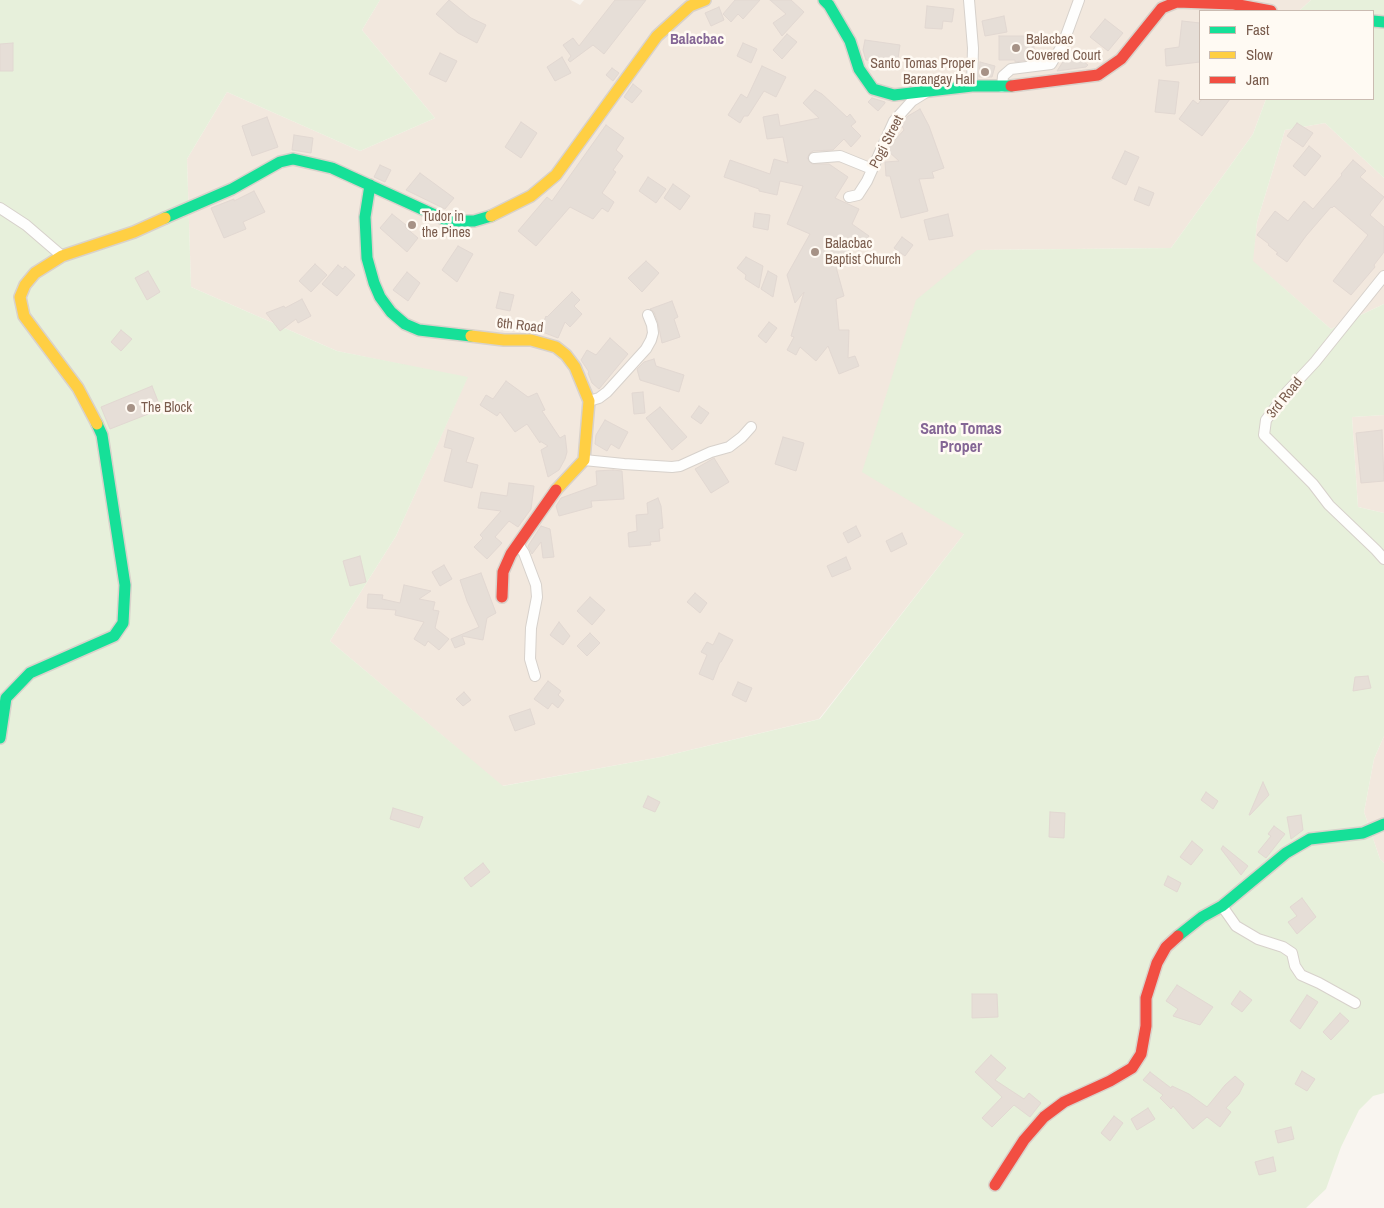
<!DOCTYPE html>
<style>
body{margin:0}
#map{position:relative;width:1384px;height:1208px;overflow:hidden;background:#f9f5f0;font-family:"Archivo Narrow",sans-serif}
canvas{display:block}
.legend{position:absolute;left:1199px;top:10px;width:175px;height:90px;box-sizing:border-box;background:#fffaf3;border:1px solid #cabbb1;margin:0;padding:6px 9px;list-style:none;font-size:15px;color:#7a5c4d}
.legend li{display:flex;align-items:center;gap:10px;height:25px}
.legend b{width:25px;border:1px solid #cabbb1}
</style>
<div id="map">
<canvas width="1384" height="1208"></canvas>
<ul class="legend">
<li><b style="height:6px;background:#16e098"></b>Fast</li>
<li><b style="height:6px;background:#ffcf43"></b>Slow</li>
<li><b style="height:6px;background:#f24e42"></b>Jam</li>
</ul>
</div>
<script>
const c = document.querySelector('canvas').getContext('2d');
c.lineJoin = 'round';
function fillPath(path, color) { c.fillStyle = color; c.fill(path, 'evenodd'); }
const toPath = rows => new Path2D(rows.map(r => 'M' + r).join(''));
function trace(path, color, width, dash) { c.strokeStyle = color; c.lineWidth = width; c.lineCap = dash ? 'butt' : 'round'; c.setLineDash(dash || []); c.stroke(path); }
function drawText(font, color, halo, rows, align = 'center') {
  c.font = font + ' "Archivo Narrow",sans-serif'; c.lineWidth = 5; c.setLineDash([]); c.textBaseline = 'middle'; c.strokeStyle = halo; c.fillStyle = color; for (const [text, x, y, turn = 0] of rows) {
    c.save(); c.translate(x, y); c.rotate((+turn || 0) * Math.PI / 180); c.textAlign = isNaN(turn) ? turn : align; if (halo) c.strokeText(text, 0, 0); c.fillText(text, 0, 0); c.restore();
  }
}
fillPath(toPath([
 [380,0,571,0,580,5,584,0,1311,0,1299,11,1200,11,1200,99,1266,99,1253,134,1171,248,978,250,964,534,819,719,661,757,502,786,330,641,396,536,467,378,337,351,191,287,187,159,227,92,360,151,435,118,362,30],
 [1325,123,1384,178,1384,304,1331,329,1252,261,1257,222,1285,130],
 [1384,415,1384,513,1358,507,1352,417],
 [1384,736,1384,863,1380,859,1364,812,1374,759]
]), '#f2e8de');
fillPath(toPath([
 [0,0,380,0,362,30,435,118,360,151,227,92,187,159,191,287,337,351,468,377,396,536,330,641,503,786,661,757,820,719,964,534,862,472,916,300,977,250,1171,248,1253,134,1266,99,1373,99,1373,11,1299,11,1311,0,1384,0,1384,178,1325,123,1285,130,1257,222,1253,261,1331,329,1384,304,1384,415,1352,417,1358,507,1384,513,1384,736,1374,759,1364,812,1380,859,1384,863,1384,1093,1373,1096,1359,1110,1341,1147,1326,1189,1306,1208,0,1208]
]), '#e7f0db');
const building = toPath([
 [449,0,471,18,486,25,477,43,458,33,436,14,449,0],
 [615,0,646,0,604,54,593,45,570,62,568,60,571,56,563,45,573,38,579,46,615,0],
 [735,0,760,0,743,19,738,14,731,22,723,14,735,0],
 [770,0,791,0,804,12,782,36,773,23,786,14,770,0],
 [927,6,954,9,952,22,943,21,942,29,925,28,927,6],
 [719,7,724,20,711,26,705,13,719,7],
 [1004,16,1007,32,985,36,982,21,1004,16],
 [1105,19,1123,33,1108,51,1090,37,1105,19],
 [1182,21,1200,23,1200,62,1166,66,1165,49,1179,47,1182,21],
 [787,34,797,42,782,59,773,50,787,34],
 [999,36,1034,36,1034,59,1015,62,1015,60,999,60,999,36],
 [865,40,900,45,897,65,866,60,863,50,865,40],
 [13,43,13,71,0,71,0,44,13,43],
 [743,43,757,49,751,63,737,56,743,43],
 [1070,51,1088,65,1086,67,1057,71,1070,51],
 [440,53,457,61,446,82,429,74,440,53],
 [562,57,571,73,555,81,547,67,562,57],
 [980,62,995,66,992,77,979,77,980,62],
 [762,66,786,77,776,97,764,91,748,116,744,116,740,123,728,115,741,94,747,98,762,66],
 [612,68,619,73,613,81,606,75,612,68],
 [1159,80,1179,82,1175,114,1155,112,1159,80],
 [633,84,642,91,632,103,624,97,633,84],
 [815,90,822,94,847,117,850,114,856,122,851,126,861,136,851,147,844,139,833,150,813,151,810,153,807,158,812,164,829,164,848,177,835,198,859,209,852,224,869,236,858,251,852,246,836,267,844,296,836,299,839,330,849,330,848,358,855,356,859,366,839,374,828,346,816,361,800,347,796,355,787,350,794,337,791,336,804,292,795,303,787,275,810,234,787,224,803,186,780,181,777,195,759,191,759,189,724,177,730,160,770,174,774,159,788,163,783,137,767,139,763,117,778,114,780,126,819,118,803,103,815,90],
 [872,98,885,102,885,103,878,111,868,102,872,98],
 [1202,99,1230,99,1202,136,1179,119,1193,100,1198,104,1202,99],
 [920,109,929,126,944,168,932,172,934,178,919,179,928,211,901,218,890,176,886,176,885,162,899,161,888,151,891,144,904,130,901,124,908,116,920,109],
 [267,117,278,147,252,156,242,126,267,117],
 [521,122,537,133,521,158,505,147,521,122],
 [1297,123,1313,133,1303,147,1287,136,1297,123],
 [606,125,624,138,616,150,623,156,613,170,616,172,602,193,614,202,608,212,602,208,593,219,570,207,536,246,518,231,547,197,552,201,606,125],
 [294,135,313,138,311,153,292,150,294,135],
 [1309,146,1321,156,1305,176,1293,166,1309,146],
 [1125,151,1139,157,1126,185,1112,178,1125,151],
 [1353,160,1366,171,1360,177,1384,197,1370,215,1384,227,1384,252,1374,265,1375,267,1351,295,1333,281,1368,235,1334,206,1332,208,1331,207,1306,236,1287,262,1276,254,1278,253,1268,245,1269,244,1257,235,1275,211,1288,221,1304,201,1313,209,1342,175,1341,174,1353,160],
 [380,165,391,170,385,182,374,177,380,165],
 [420,173,454,198,445,209,406,190,420,173],
 [648,177,666,189,656,203,639,191,648,177],
 [673,184,690,196,680,210,664,198,673,184],
 [1139,187,1154,193,1149,206,1134,200,1139,187],
 [254,191,265,212,243,222,246,229,224,238,211,208,234,199,234,201,254,191],
 [755,213,770,215,768,230,753,227,755,213],
 [392,214,406,225,405,227,418,238,407,252,380,228,392,214],
 [948,214,953,236,929,240,924,220,948,214],
 [902,237,913,245,905,256,894,248,902,237],
 [458,246,473,254,457,282,442,270,458,246],
 [746,257,763,266,759,288,745,279,746,275,737,268,746,257],
 [646,261,659,273,642,292,628,278,646,261],
 [315,264,327,275,311,292,299,281,315,264],
 [338,265,343,269,345,266,355,275,337,296,322,284,338,265],
 [148,271,160,292,147,300,135,278,148,271],
 [768,271,777,276,773,297,761,289,768,271],
 [407,272,420,283,408,301,393,290,407,272],
 [500,292,514,295,510,311,496,308,500,292],
 [572,292,580,300,574,306,582,314,570,327,565,322,558,338,540,331,546,316,547,317,572,292],
 [302,299,311,316,298,323,296,319,280,331,266,313,284,306,285,308,302,299],
 [672,301,678,317,674,319,680,337,662,343,658,323,654,312,650,309,672,301],
 [769,322,777,328,766,343,758,336,769,322],
 [121,330,132,339,121,351,111,342,121,330],
 [610,338,628,354,599,389,592,383,588,373,589,372,581,360,587,350,596,355,610,338],
 [654,359,656,366,684,375,679,392,640,380,637,369,644,362,654,359],
 [506,381,528,397,537,393,545,410,542,411,560,438,565,435,567,452,565,459,559,470,548,477,541,450,548,446,540,441,540,443,527,424,515,432,500,412,497,416,480,405,486,395,493,399,506,381],
 [152,386,161,409,110,429,101,407,152,386],
 [643,392,645,413,634,414,632,393,643,392],
 [699,406,709,413,701,424,691,417,699,406],
 [660,407,687,437,672,450,646,418,660,407],
 [605,420,628,432,619,449,611,444,607,451,595,444,596,435,605,420],
 [448,430,474,438,466,462,478,465,472,488,444,481,452,449,444,447,448,430],
 [1382,430,1384,481,1361,483,1356,433,1382,430],
 [783,437,804,443,796,471,775,464,783,437],
 [714,458,729,482,711,493,695,469,714,458],
 [613,470,622,471,624,499,591,501,592,507,559,516,556,506,561,498,597,485,596,471,613,470],
 [509,483,534,486,531,509,518,527,509,521,495,537,502,543,487,559,474,547,483,538,480,535,501,511,478,508,481,492,507,496,509,483],
 [658,498,661,506,663,528,659,529,660,541,650,542,651,545,629,547,628,533,637,531,636,515,648,514,647,503,658,498],
 [541,526,550,529,554,557,543,558,541,542,532,554,528,546,541,526],
 [856,526,861,536,848,543,843,533,856,526],
 [902,533,907,544,891,552,886,541,902,533],
 [360,556,366,582,350,586,343,561,360,556],
 [846,557,851,569,832,577,827,566,846,557],
 [444,565,452,579,440,586,432,572,444,565],
 [481,573,496,613,487,618,483,640,462,636,465,644,455,648,451,639,479,627,467,601,460,580,481,573],
 [404,585,431,591,419,599,435,602,433,610,439,611,435,628,449,639,439,650,428,641,425,646,414,639,424,622,395,615,396,610,367,608,368,594,383,595,382,599,400,603,404,585],
 [695,593,707,603,700,613,687,602,695,593],
 [590,597,605,610,592,625,577,611,590,597],
 [559,622,570,636,563,645,550,635,559,622],
 [590,633,600,643,587,656,577,646,590,633],
 [719,633,733,640,721,662,720,662,713,680,699,674,707,655,701,652,707,642,713,645,719,633],
 [1368,676,1371,688,1353,691,1355,677,1368,676],
 [548,681,561,691,558,695,564,700,558,708,552,703,548,709,534,699,548,681],
 [738,682,752,688,746,702,732,695,738,682],
 [464,692,471,700,463,706,456,699,464,692],
 [530,709,535,724,515,731,509,716,530,709],
 [1263,782,1269,795,1250,815,1249,815,1263,782],
 [1206,792,1218,801,1213,809,1201,800,1206,792],
 [648,796,660,802,655,812,643,807,648,796],
 [393,808,423,817,419,828,390,819,393,808],
 [1050,812,1065,813,1064,838,1049,837,1050,812],
 [1301,815,1303,830,1291,839,1287,817,1301,815],
 [1274,826,1285,834,1266,858,1258,852,1271,836,1268,834,1274,826],
 [1192,841,1203,850,1191,865,1180,857,1192,841],
 [1223,846,1248,866,1241,875,1221,849,1223,846],
 [483,863,490,872,471,887,464,878,483,863],
 [1168,876,1181,883,1177,892,1164,885,1168,876],
 [1302,898,1316,917,1297,934,1288,922,1297,916,1290,907,1302,898],
 [1177,985,1213,1007,1200,1025,1173,1016,1178,1009,1166,1001,1177,985],
 [1240,991,1252,1000,1242,1012,1231,1004,1240,991],
 [972,994,997,994,998,1017,972,1018,972,994],
 [1307,995,1318,1002,1300,1029,1290,1021,1307,995],
 [1340,1013,1349,1021,1331,1040,1323,1032,1340,1013],
 [991,1055,1006,1068,995,1080,1024,1099,1029,1093,1041,1103,1030,1117,1014,1105,992,1127,982,1118,1002,1097,975,1072,991,1055],
 [1302,1071,1315,1079,1307,1091,1295,1084,1302,1071],
 [1150,1072,1171,1088,1172,1086,1189,1094,1207,1107,1225,1085,1235,1076,1244,1084,1239,1094,1226,1108,1231,1112,1220,1127,1207,1117,1193,1129,1173,1106,1171,1109,1160,1098,1163,1095,1143,1080,1150,1072],
 [1148,1108,1155,1119,1137,1130,1131,1119,1148,1108],
 [1114,1116,1123,1123,1110,1141,1101,1133,1114,1116],
 [1291,1127,1294,1139,1278,1143,1275,1131,1291,1127],
 [1273,1157,1276,1171,1259,1175,1255,1162,1273,1157]
]);
fillPath(building, '#e6ded7');
trace(building, '#e2d8d2', 1);
const street = toPath([
 [969,0,973,48,972,86],
 [1002,87,1003,76,1011,69,1051,64,1063,44,1079,0],
 [814,158,840,156,872,169],
 [849,197,858,195,867,181,894,121,912,101,925,93],
 [0,208,26,225,62,256],
 [1384,276,1315,362,1287,392,1266,420,1264,435,1313,484,1329,505,1376,550,1384,559],
 [589,401,599,398,607,392,646,349,651,340,653,333,652,325,648,315],
 [584,460,624,464,672,467,680,466,711,452,729,447,742,437,751,427],
 [518,544,524,553,536,585,537,597,531,628,530,659,535,676],
 [1222,906,1236,926,1258,939,1283,947,1292,953,1295,966,1301,975,1319,983,1355,1003]
]);
const fast = toPath([
 [824,0,829,5,850,41,859,69,873,89,894,95,972,86,1011,86],
 [1373,21,1384,22],
 [370,185,365,217,367,258,374,283,380,297,391,312,405,324,419,330,471,336],
 [165,218,232,189,280,162,293,159,332,168,448,221,474,221,491,216],
 [0,738,6,698,30,673,114,636,123,623,125,585,102,435,97,424],
 [1178,936,1202,917,1222,906,1286,853,1310,839,1363,833,1384,824]
]);
const slow = toPath([
 [491,216,531,196,556,175,657,36,690,6,705,0],
 [471,336,504,340,531,340,556,347,566,355,575,367,589,401,584,460,556,490],
 [97,424,78,388,24,316,20,297,25,285,35,273,62,256,134,232,165,218]
]);
const jam = toPath([
 [1011,86,1098,75,1121,59,1162,8,1177,2,1234,4,1271,11],
 [502,597,503,572,511,554,556,490],
 [995,1185,1024,1140,1044,1117,1064,1102,1110,1081,1132,1068,1141,1054,1146,1026,1146,998,1157,963,1166,947,1178,936]
]);
trace(street, '#d7d1cb', 12);
trace(fast, '#d9d2cb', 14);
trace(slow, '#d9d2cb', 14);
trace(jam, '#d9d2cb', 14);
trace(street, '#fefefd', 10);
trace(fast, '#16e098', 11);
trace(slow, '#ffcf43', 11);
trace(jam, '#f24e42', 11);
for (const [x, y, r, color] of [
 [1016,48,5,"#a69286"],
 [985,72,5,"#a69286"],
 [412,225,5,"#a69286"],
 [815,252,5,"#a69286"],
 [131,408,5,"#a69286"]
]) { const dot = new Path2D(); dot.arc(x, y, r, 0, 2 * Math.PI); c.fillStyle = color; c.fill(dot); trace(dot, '#fffaf3', 2); }
drawText('14px', '#7a5c4d', '#fffaf3', [
 ["Balacbac",1026,40],
 ["Covered Court",1026,56],
 ["Santo Tomas Proper",975,64,"right"],
 ["Barangay Hall",975,80,"right"],
 ["Tudor in",422,217],
 ["the Pines",422,233],
 ["Balacbac",825,244],
 ["Baptist Church",825,260],
 ["The Block",141,408]
], 'left');
drawText('14px', '#7a5c4d', '#fffaf3', [
 ["Pogi Street",887,142,-63],
 ["6th Road",520,326,6],
 ["3rd Road",1285,398,-51]
]);
drawText('bold 15px', '#846695', '#fffaf3', [
 ["Balacbac",697,40]
]);
drawText('bold 16px', '#846695', '#fffaf3', [
 ["Santo Tomas",961,430],
 ["Proper",961,448]
]);
</script>
